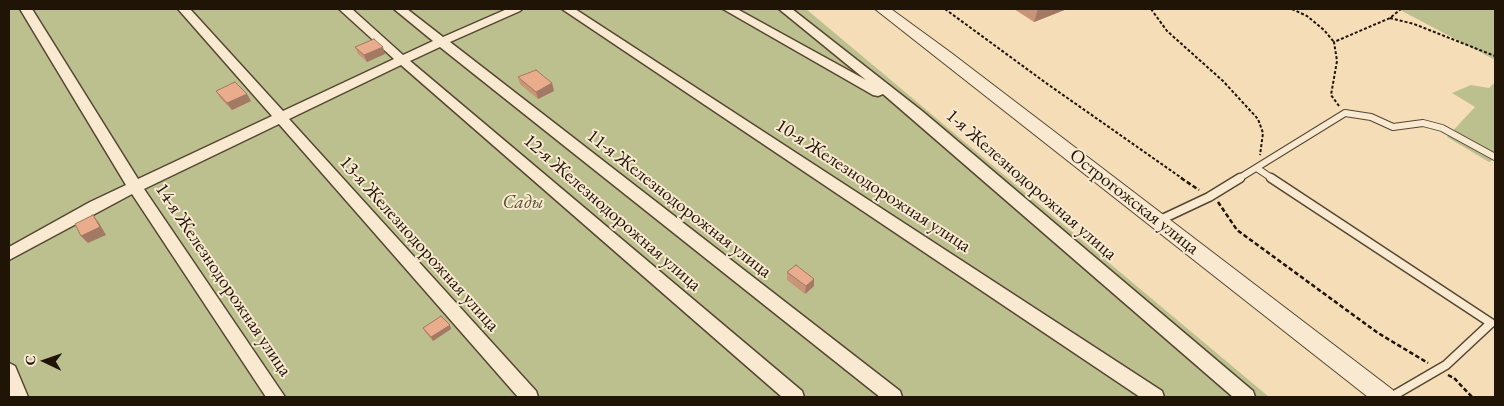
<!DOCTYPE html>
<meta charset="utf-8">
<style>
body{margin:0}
#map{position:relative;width:1504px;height:406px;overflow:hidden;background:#f4ddb7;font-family:"EB Garamond",serif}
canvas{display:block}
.frame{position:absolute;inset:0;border:10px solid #201406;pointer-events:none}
.north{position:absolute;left:20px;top:336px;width:50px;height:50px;-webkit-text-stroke:4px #f8e9d0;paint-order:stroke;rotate:273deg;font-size:14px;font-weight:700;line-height:20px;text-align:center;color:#201406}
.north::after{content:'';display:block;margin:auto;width:18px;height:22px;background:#201406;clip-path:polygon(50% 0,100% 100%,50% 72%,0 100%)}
</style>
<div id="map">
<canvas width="1504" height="406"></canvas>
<div class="frame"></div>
<div class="north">С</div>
</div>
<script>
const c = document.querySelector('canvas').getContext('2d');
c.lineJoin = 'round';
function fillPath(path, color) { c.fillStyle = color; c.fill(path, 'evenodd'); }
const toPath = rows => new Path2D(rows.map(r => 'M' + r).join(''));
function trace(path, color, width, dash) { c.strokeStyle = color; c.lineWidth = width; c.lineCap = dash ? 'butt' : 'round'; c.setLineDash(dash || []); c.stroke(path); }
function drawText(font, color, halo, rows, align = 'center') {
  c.font = font + ' "EB Garamond",serif'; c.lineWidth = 4; c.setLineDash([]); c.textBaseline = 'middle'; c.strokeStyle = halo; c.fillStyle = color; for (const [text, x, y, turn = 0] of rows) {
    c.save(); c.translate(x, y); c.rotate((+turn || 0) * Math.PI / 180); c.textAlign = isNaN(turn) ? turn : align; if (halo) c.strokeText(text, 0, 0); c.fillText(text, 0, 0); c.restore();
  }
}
fillPath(toPath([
 [9,9,806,9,1269,397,9,397],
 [1397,9,1495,9,1495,60,1402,11],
 [1495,82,1495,159,1489,162,1447,137,1475,107,1452,93,1471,85,1489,88]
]), '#bcc08e');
const serviceFar1 = toPath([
 [1258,169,1273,179],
 [1238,179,1345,113,1371,117,1393,127,1423,123,1442,128,1495,157]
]);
const service = toPath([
 [1271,178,1491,323,1446,365,1391,397],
 [1158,221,1209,197,1240,178]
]);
const minor = toPath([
 [20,9,32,9,138,179,272,116,178,9,190,9,283,111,394,59,339,9,352,9,403,55,433,41,394,9,407,9,443,37,507,9,522,9,520,11,450,42,900,391,902,397,880,397,440,47,410,61,802,391,804,397,782,397,401,65,289,119,536,391,538,397,518,397,279,124,144,189,285,397,266,397,132,194,9,260,9,247,90,202,126,185,20,9],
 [562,9,575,9,1162,391,1164,397,1140,397,562,9],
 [723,9,737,9,866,80,779,9,792,9,922,111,1253,391,1255,397,1233,397,883,94,878,96,873,95,723,9],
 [9,363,15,366,28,397,10,397,9,363]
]);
const tertiary = toPath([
 [875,9,891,9,950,52,1393,390,1396,397,1368,397,875,9]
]);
trace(serviceFar1, '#554632', 8);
trace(service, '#554632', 11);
trace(minor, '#554632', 3);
trace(tertiary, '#554632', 2);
trace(toPath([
 [945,9,1046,83,1183,179],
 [1151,9,1167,31,1223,81,1258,119,1263,133,1260,155],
 [1292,9,1307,16,1324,30,1334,42],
 [1390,18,1414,24,1495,56],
 [1339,106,1331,95,1337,61,1334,42,1390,18,1401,9]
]), '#201406', 2, [3, 2]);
trace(toPath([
 [1181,178,1199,190],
 [1218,202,1237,230,1378,333,1428,363],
 [1448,375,1454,378,1472,397]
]), '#201406', 2.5, [4.5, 2.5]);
trace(serviceFar1, '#f8e9d0', 6);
trace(service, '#f8e9d0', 8);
fillPath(minor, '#f8e9d0');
fillPath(tertiary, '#f8e9d0');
fillPath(toPath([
 [1014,9,1067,9,1034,22],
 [355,47,385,54,367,62,358,54],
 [518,77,552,83,554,91,538,99,520,84],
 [216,91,251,101,232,110,220,98],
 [787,272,814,279,814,286,805,294,787,280],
 [423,328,451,329,433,341,425,332]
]), '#c89579');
fillPath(toPath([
 [1038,9,1067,9,1034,22],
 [383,47,385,54,367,62,364,55],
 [552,83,554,91,538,99,536,92],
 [247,94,251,101,232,110,227,103],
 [93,215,99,223,106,235,88,243,81,236],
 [814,279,814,286,805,294,806,286],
 [450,325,451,329,433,341,431,337]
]), '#a37963');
const building = toPath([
 [374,39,383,47,364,55,355,47,374,39],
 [536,70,552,83,536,92,518,77,536,70],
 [235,82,247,94,227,103,216,91,235,82],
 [93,215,100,227,81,236,75,224,93,215],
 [796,265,814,279,806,286,787,272,796,265],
 [441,316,450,325,431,337,423,328,441,316]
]);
fillPath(building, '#e9ad8d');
trace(building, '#a37963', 1);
drawText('19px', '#201406', '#f8e9d0', [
 ["1-я Железнодорожная улица",1031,185,41],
 ["10-я Железнодорожная улица",873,186,33],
 ["Острогожская улица",1134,202,38],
 ["11-я Железнодорожная улица",679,204,38],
 ["12-я Железнодорожная улица",612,213,41],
 ["13-я Железнодорожная улица",419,244,48],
 ["14-я Железнодорожная улица",223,280,56]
]);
drawText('italic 19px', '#575036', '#f8e9d0', [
 ["Сады",523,203]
]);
</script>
